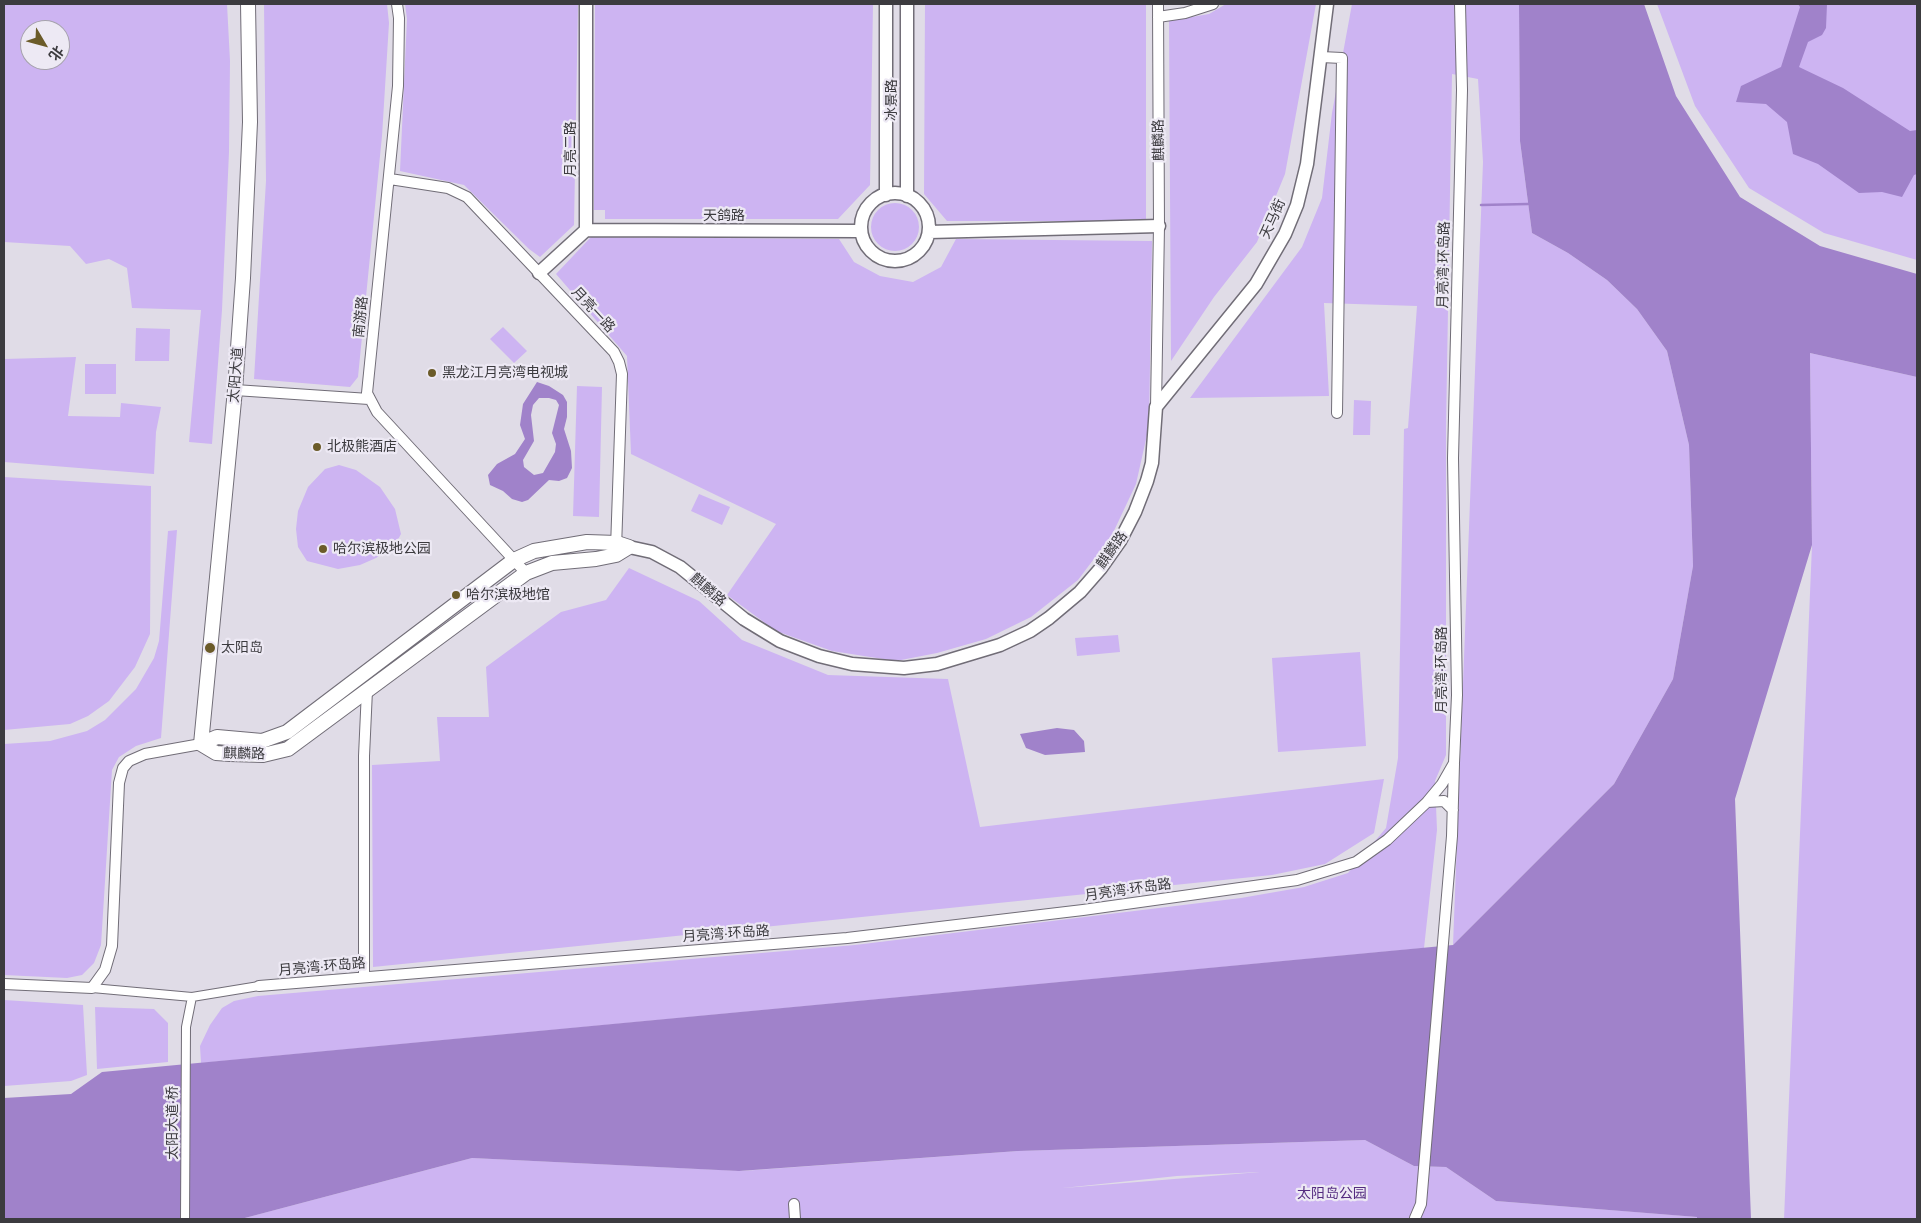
<!DOCTYPE html>
<meta charset="utf-8">
<style>
body{margin:0}
#map{position:relative;width:1921px;height:1223px;overflow:hidden;background:#e0dce7;font-family:Montserrat,"Noto Sans SC",sans-serif}
canvas{display:block}
.frame{position:absolute;inset:0;border:5px solid #3c3b3f;pointer-events:none}
.north{position:absolute;left:20px;top:20px;width:50px;height:50px;box-sizing:border-box;background:#ede9f4;border:1px solid #a6a3ac;border-radius:50%;rotate:127deg;font-size:14px;font-weight:700;line-height:20px;text-align:center;color:#3c3b3f}
.north::after{content:'';display:block;margin:auto;width:18px;height:22px;background:#6b5b29;clip-path:polygon(50% 0,100% 100%,50% 72%,0 100%)}
</style>
<div id="map">
<canvas width="1921" height="1223"></canvas>
<div class="frame"></div>
<div class="north">北</div>
</div>
<script>
const c = document.querySelector('canvas').getContext('2d');
c.lineJoin = 'round';
function fillPath(path, color) { c.fillStyle = color; c.fill(path, 'evenodd'); }
const toPath = rows => new Path2D(rows.map(r => 'M' + r).join(''));
function trace(path, color, width, dash) { c.strokeStyle = color; c.lineWidth = width; c.lineCap = dash ? 'butt' : 'round'; c.setLineDash(dash || []); c.stroke(path); }
function drawText(font, color, halo, rows, align = 'center') {
  c.font = font + ' Montserrat,"Noto Sans SC",sans-serif'; c.lineWidth = 4.5; c.setLineDash([]); c.textBaseline = 'middle'; c.strokeStyle = halo; c.fillStyle = color; for (const [text, x, y, turn = 0] of rows) {
    c.save(); c.translate(x, y); c.rotate((+turn || 0) * Math.PI / 180); c.textAlign = isNaN(turn) ? turn : align; if (halo) c.strokeText(text, 0, 0); c.fillText(text, 0, 0); c.restore();
  }
}
fillPath(toPath([
 [4,4,227,4,230,61,229,152,222,310,212,444,189,442,201,310,132,308,127,268,109,259,86,264,70,246,4,242],
 [30,30,60,30,60,60,30,60],
 [264,4,387,4,389,23,382,136,358,377,350,387,254,379,266,181],
 [405,4,578,4,574,225,540,257,529,249,464,185,400,171,407,19],
 [595,4,873,4,870,185,838,219,605,219,605,210,594,210],
 [925,4,1146,4,1146,221,947,221,924,194],
 [1226,4,1316,4,1285,174,1257,242,1214,297,1171,361,1169,21,1209,14],
 [1352,4,1519,4,1520,141,1532,233,1568,253,1607,280,1637,309,1667,351,1689,445,1693,566,1673,679,1614,784,1453,945,1483,162,1478,79,1452,74,1446,427,1446,755,1435,781,1437,830,1424,948,201,1063,200,1046,210,1025,222,1008,234,1001,258,996,855,945,1241,898,1304,887,1348,873,1386,828,1398,758,1404,429,1408,428,1417,306,1324,303,1329,396,1190,398,1302,247,1322,198,1332,113],
 [1657,4,1917,4,1917,260,1824,233,1749,188,1695,106],
 '871 227a24 24 0 1 1 48 0a24 24 0 1 1-48 0Z',
 [591,237,839,239,854,262,880,276,913,282,941,267,956,239,1152,241,1149,426,1136,484,1112,535,1078,580,1031,617,986,639,937,653,896,661,832,651,776,631,727,595,776,524,631,454,627,356,556,274],
 [503,327,527,351,514,363,490,339],
 [136,328,170,329,169,361,135,361],
 [1810,353,1917,377,1917,1219,1784,1219,1812,545],
 [76,357,68,416,120,417,121,403,161,407,156,432,154,474,4,462,4,359],
 [85,364,116,364,116,394,85,394],
 [577,386,602,387,599,517,573,516],
 [1354,400,1371,401,1370,435,1353,435],
 [339,465,356,470,380,487,395,509,401,534,395,545,376,558,360,565,338,569,307,561,298,547,296,529,298,511,308,487,325,469],
 [4,477,151,486,150,634,135,667,109,701,88,716,70,724,4,730],
 [699,494,730,507,722,525,691,511],
 [177,530,161,738,136,746,119,757,112,770,101,945,94,963,82,975,67,978,4,975,4,744,50,741,87,731,105,720,136,689,154,658,159,641,168,531],
 [629,568,699,601,742,640,828,675,948,679,980,827,1384,779,1374,833,1325,864,1272,875,373,967,372,765,440,761,437,717,489,717,486,667,561,612,606,600],
 [1118,635,1120,652,1077,656,1075,638],
 [1360,652,1366,746,1278,752,1272,658],
 [4,1000,83,1005,87,1075,71,1081,4,1086],
 [95,1007,154,1009,168,1023,168,1062,97,1069],
 [1365,1140,1414,1166,1446,1167,1496,1201,1698,1217,1697,1219,241,1219,472,1158,742,1171,1018,1151],
 [1260,1172,1064,1188,1063,1188,1177,1176]
]), '#cdb4f2');
fillPath(toPath([
 [1519,4,1644,4,1676,96,1740,197,1820,246,1917,274,1917,377,1810,353,1812,545,1735,799,1751,1219,1697,1219,1697,1217,1496,1201,1446,1167,1414,1166,1365,1140,1018,1151,739,1171,472,1158,241,1219,4,1219,4,1098,71,1094,102,1072,1453,945,1614,784,1673,679,1693,566,1689,445,1667,351,1637,309,1607,280,1568,253,1532,233,1520,141],
 [1798,4,1827,4,1826,28,1822,35,1808,42,1799,67,1843,88,1910,131,1917,130,1917,174,1914,175,1902,197,1882,192,1859,193,1818,164,1793,154,1787,122,1766,104,1736,102,1741,86,1781,67,1800,7],
 [537,382,549,386,563,395,567,402,567,417,564,429,571,451,572,468,567,478,559,481,549,480,528,500,522,502,512,499,503,491,490,485,488,475,497,464,515,454,525,439,520,425,523,404],
 [539,398,549,398,556,400,559,405,552,433,556,444,555,452,543,473,534,475,524,467,523,460,534,441,531,415,533,405],
 [1057,728,1074,730,1084,741,1085,752,1045,755,1026,748,1020,734]
]), '#a082ca');
trace(toPath([
 [1481,205,1528,204]
]), '#a082ca', 2.5);
const pedestrian = toPath([
 [92,988,192,997,259,986],
 [185,1219,186,1027,192,997]
]);
const minor = toPath([
 [397,4,399,18,398,86,367,393,377,412,526,573],
 [1158,17,1185,13,1213,4],
 [1321,57,1342,58,1337,413],
 [390,179,448,188,467,197,614,352,619,362,622,374,616,548],
 [235,390,369,399],
 [1156,407,1159,226,1158,4],
 [1427,802,1444,801,1453,810],
 [364,977,364,756,367,690],
 [4,984,92,988,105,970,112,946,119,783,123,768,129,761,145,754,201,744],
 [259,986,847,938,1083,910,1297,880,1356,862,1387,840,1427,802,1442,784,1454,763,1457,695,1453,458,1462,90,1460,4],
 [794,1204,795,1219],
 [1415,1218,1421,1204,1452,836,1454,764]
]);
const tertiary = toPath([
 [886,4,886,195],
 [907,4,907,196],
 '861 227a34 34 0 1 1 68 0a34 34 0 1 1-68 0Z',
 [586,230,861,231],
 [929,232,1159,226],
 [539,273,586,230,586,4],
 [629,547,652,552,680,567,744,619,780,641,819,656,852,664,904,668,937,664,1000,645,1030,631,1049,618,1080,592,1101,568,1120,541,1135,512,1147,481,1152,463,1156,407,1256,284,1285,234,1297,205,1307,164,1327,4]
]);
const secondary = toPath([
 [201,744,235,390,243,278,250,122,248,4],
 [201,744,216,753,230,754,263,755,288,749,526,573,552,563,596,559,616,555,629,547],
 [201,744,217,737,262,741,287,732,514,560,534,551,587,542,617,543,629,547]
]);
trace(pedestrian, '#716d77', 10);
trace(minor, '#716d77', 12);
trace(tertiary, '#716d77', 15);
trace(secondary, '#716d77', 16);
trace(pedestrian, '#fff', 8);
trace(minor, '#fff', 10);
trace(tertiary, '#fff', 12);
trace(secondary, '#fff', 14);
for (const [x, y, r, color] of [
 [432,373,5,"#6b5b29"],
 [317,447,5,"#6b5b29"],
 [323,549,5,"#6b5b29"],
 [456,595,5,"#6b5b29"],
 [210,648,6,"#6b5b29"]
]) { const dot = new Path2D(); dot.arc(x, y, r, 0, 2 * Math.PI); c.fillStyle = color; c.fill(dot); trace(dot, '#ede9f4', 2); }
drawText('14px', '#3c3b3f', '#ede9f4', [
 ["冰景路",892,100,-90],
 ["麒麟路",1159,140,-91],
 ["月亮二路",571,149,-90],
 ["天鸽路",724,216],
 ["天马街",1273,219,-66],
 ["月亮湾·环岛路",1444,265,-89],
 ["月亮一路",593,310,47],
 ["南游路",361,317,-84],
 ["太阳大道",236,375,-85],
 ["麒麟路",1112,550,-55],
 ["麒麟路",708,590,41],
 ["月亮湾·环岛路",1442,670,-90],
 ["麒麟路",244,754,1],
 ["月亮湾·环岛路",1128,890,-8],
 ["月亮湾·环岛路",726,934,-4],
 ["月亮湾·环岛路",322,967,-5],
 ["太阳大道·桥",173,1123,-90]
]);
drawText('14px', '#3c3b3f', '#ede9f4', [
 ["黑龙江月亮湾电视城",442,373],
 ["北极熊酒店",327,447],
 ["哈尔滨极地公园",333,549],
 ["哈尔滨极地馆",466,595],
 ["太阳岛",221,648]
], 'left');
drawText('14px', '#542b80', '#ede9f4', [
 ["太阳岛公园",1332,1194]
]);
</script>
